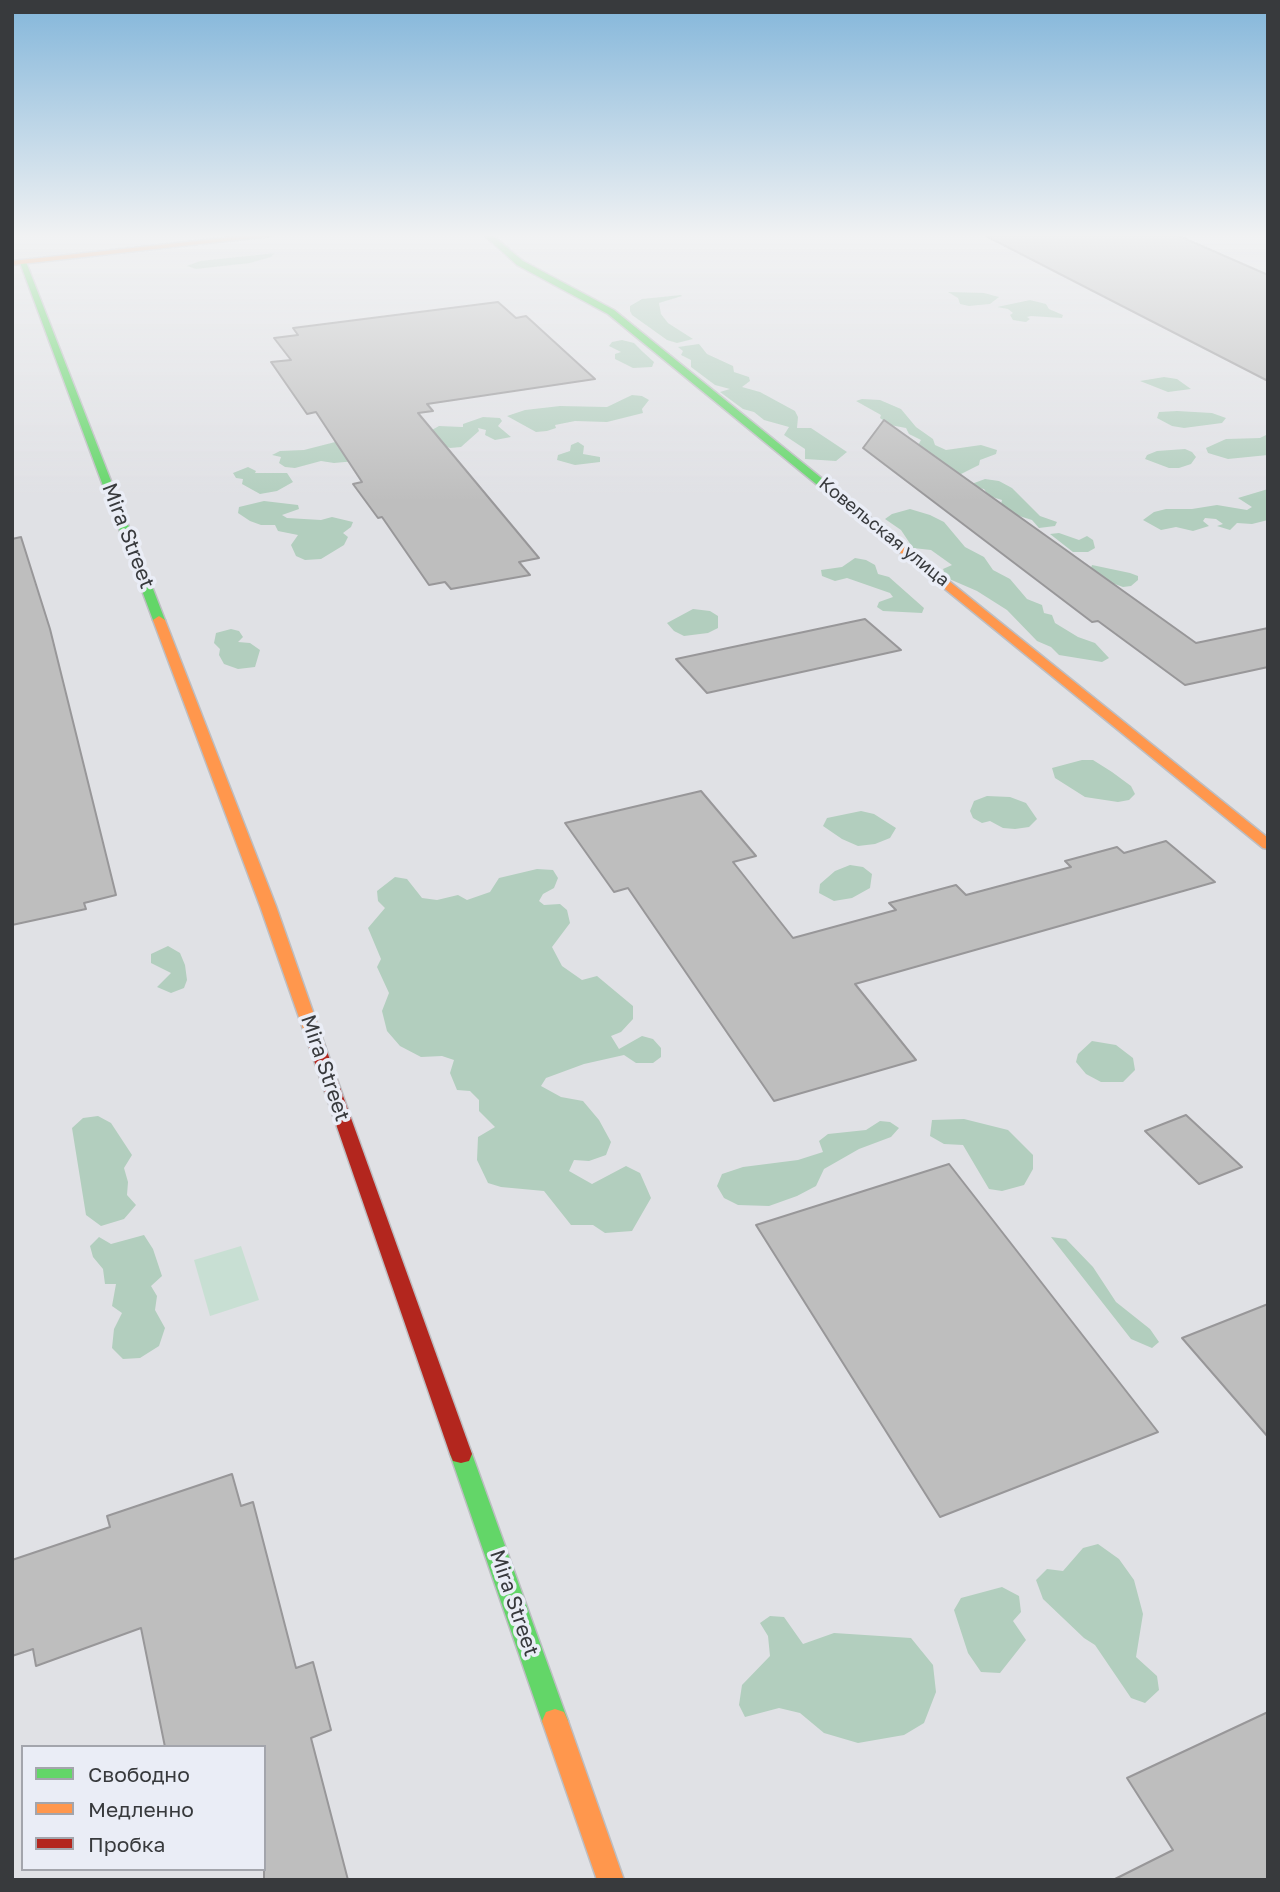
<!DOCTYPE html>
<meta charset="utf-8">
<style>
body{margin:0}
#map{position:relative;width:1280px;height:1892px;overflow:hidden;background:#e0e1e5;font-family:"Golos Text",sans-serif}
canvas{display:block}
.frame{position:absolute;inset:0;border:14px solid #383a3d;pointer-events:none}
.legend{position:absolute;left:21px;top:1745px;width:245px;height:126px;box-sizing:border-box;background:#eaedf6;border:2px solid #a3a5ac;margin:0;padding:9px 12px;list-style:none;font-size:21px;color:#383a3d}
.legend li{display:flex;align-items:center;gap:14px;height:35px}
.legend b{width:35px;border:2px solid #a3a5ac}
</style>
<div id="map">
<canvas width="1280" height="1892"></canvas>
<div class="frame"></div>
<ul class="legend">
<li><b style="height:9px;background:#63d668"></b>Свободно</li>
<li><b style="height:9px;background:#ff974d"></b>Медленно</li>
<li><b style="height:9px;background:#b3261e"></b>Пробка</li>
</ul>
</div>
<script>
const c = document.querySelector('canvas').getContext('2d');
c.lineJoin = 'round';
function fillPath(path, color) { c.fillStyle = color; c.fill(path, 'evenodd'); }
const toPath = rows => new Path2D(rows.map(r => 'M' + r).join(''));
function trace(path, color, width, dash) { c.strokeStyle = color; c.lineWidth = width; c.lineCap = dash ? 'butt' : 'round'; c.setLineDash(dash || []); c.stroke(path); }
function drawText(font, color, halo, rows, align = 'center') {
  c.font = font + ' "Golos Text",sans-serif'; c.lineWidth = 7; c.setLineDash([]); c.textBaseline = 'middle'; c.strokeStyle = halo; c.fillStyle = color; for (const [text, x, y, turn = 0] of rows) {
    c.save(); c.translate(x, y); c.rotate((+turn || 0) * Math.PI / 180); c.textAlign = isNaN(turn) ? turn : align; if (halo) c.strokeText(text, 0, 0); c.fillText(text, 0, 0); c.restore();
  }
}
fillPath(toPath([
 [241,1246,259,1300,210,1316,194,1260]
]), '#c8dfd3');
fillPath(toPath([
 [275,253,271,257,250,263,196,269,187,266,200,261],
 [948,292,984,293,999,297,990,304,969,306,960,304,958,298],
 [681,295,682,296,659,303,661,314,668,323,693,339,677,343,667,340,632,315,630,311,630,306,642,299],
 [1030,300,1046,304,1049,309,1063,315,1062,318,1031,316,1027,317,1030,319,1026,322,1019,321,1013,320,1010,315,1013,313,1008,309,997,307],
 [622,340,634,343,643,352,654,362,652,367,633,368,615,359,615,354,621,352,609,346,612,342],
 [699,344,707,354,733,366,734,372,749,377,750,381,742,387,760,392,795,411,798,417,797,428,811,428,847,452,836,461,805,459,805,449,784,435,789,427,764,420,754,412,743,409,720,392,730,389,715,385,691,367,691,360,681,355,683,351,678,347],
 [1164,377,1177,379,1191,389,1168,392,1140,381],
 [632,395,642,396,649,400,642,409,643,413,607,422,575,421,555,425,556,428,547,431,536,432,507,416,525,410,560,406,607,407],
 [862,399,880,400,901,409,916,427,933,439,935,445,946,450,981,445,997,450,996,454,980,460,979,465,955,477,938,459,918,445,921,440,909,434,906,428,890,425,880,418,881,415,856,401],
 [1177,411,1212,413,1226,418,1222,423,1184,428,1172,426,1157,418,1159,412],
 [483,417,500,418,502,421,498,426,511,437,495,440,485,435,486,430,478,428,479,431,461,447,450,448,442,445,430,431,439,426,463,427,463,424],
 [1268,434,1268,455,1228,459,1208,453,1206,448,1226,439,1260,438],
 [339,441,356,461,334,463,321,461,295,468,285,467,279,463,281,457,272,455,280,451,304,450],
 [578,442,584,446,583,454,600,457,600,462,575,465,557,460,558,455,570,451,571,445],
 [1185,449,1192,452,1196,457,1191,464,1179,468,1169,468,1145,459,1147,455,1157,451],
 [248,467,256,471,255,473,287,473,293,482,277,491,260,494,242,484,243,479,236,478,233,473],
 [985,479,999,481,1012,488,1040,516,1057,522,1055,526,1039,528,1032,520,1016,515,1001,504,1002,500,989,496,984,489,966,486],
 [1268,489,1268,520,1252,524,1237,523,1230,530,1217,526,1223,524,1216,519,1205,518,1203,521,1209,526,1193,531,1176,527,1161,530,1143,520,1154,512,1166,509,1192,509,1217,505,1247,510,1252,507,1238,498],
 [264,501,298,505,299,509,282,515,287,518,321,520,332,517,353,522,351,527,343,533,348,537,344,545,321,559,305,560,296,556,291,545,298,535,278,531,275,525,261,525,250,521,238,513,239,507],
 [910,509,930,515,944,522,965,547,984,557,993,570,1010,579,1027,599,1042,605,1044,613,1052,615,1055,623,1078,637,1095,643,1109,658,1102,662,1059,655,1051,647,1037,641,1007,610,977,591,947,578,943,569,952,565,931,550,913,548,901,530,885,519,892,514],
 [1059,533,1079,540,1087,536,1093,540,1095,548,1088,552,1073,552,1050,534],
 [855,558,866,560,875,565,878,574,889,577,924,608,922,613,883,611,877,607,879,602,893,597,890,593,847,578,835,581,822,576,821,570,842,567],
 [1092,565,1130,573,1138,576,1138,580,1131,586,1123,587,1109,582,1091,568],
 [693,609,710,611,718,616,718,628,708,633,684,636,674,631,667,623],
 [231,629,239,631,243,637,238,642,250,643,260,650,255,667,238,669,224,664,219,655,220,649,214,643,216,633],
 [1082,760,1093,760,1112,772,1131,786,1135,794,1129,800,1118,802,1085,797,1055,778,1052,768],
 [987,796,1010,797,1026,803,1037,819,1029,827,1015,829,1003,828,990,821,982,823,973,818,970,811,974,801],
 [861,811,874,814,896,828,890,838,875,844,858,846,842,839,823,826,827,818],
 [850,865,863,867,872,874,870,888,852,898,834,901,819,893,820,884,835,871],
 [537,869,553,870,558,878,554,888,543,894,539,901,544,905,560,904,567,910,570,923,552,947,562,966,582,980,597,976,633,1006,633,1019,621,1032,611,1036,619,1049,642,1036,653,1039,661,1048,661,1057,653,1063,636,1063,624,1055,584,1064,546,1078,541,1086,561,1097,583,1101,599,1120,611,1142,606,1155,589,1161,574,1160,569,1171,592,1184,626,1166,640,1173,651,1198,632,1231,605,1233,593,1225,571,1225,544,1191,501,1187,488,1183,477,1160,478,1137,495,1127,479,1111,479,1100,470,1091,457,1090,450,1073,454,1060,442,1056,421,1057,400,1046,387,1031,382,1011,389,993,377,967,381,959,368,928,385,908,378,901,377,891,395,877,407,879,422,898,437,900,458,895,467,900,490,892,499,878],
 [168,946,180,953,185,965,187,980,184,988,171,993,157,987,171,973,151,963,151,954],
 [1092,1041,1116,1045,1133,1058,1135,1070,1123,1082,1101,1082,1086,1074,1076,1062,1078,1054],
 [98,1116,111,1123,132,1155,124,1168,128,1182,127,1195,136,1205,124,1219,101,1226,86,1215,72,1128,83,1118],
 [964,1119,1008,1130,1033,1155,1033,1169,1024,1185,1002,1191,989,1189,963,1145,944,1144,930,1136,932,1120],
 [880,1121,890,1122,899,1128,891,1137,859,1149,824,1169,816,1186,797,1196,769,1206,738,1205,724,1198,717,1186,722,1174,743,1167,798,1160,823,1152,819,1141,828,1134,866,1130],
 [144,1235,153,1249,162,1276,151,1286,157,1296,155,1310,165,1328,159,1346,140,1358,123,1359,112,1348,114,1329,122,1313,112,1306,116,1284,105,1284,103,1269,93,1257,90,1246,99,1237,111,1244],
 [1051,1237,1066,1239,1093,1267,1116,1302,1150,1329,1159,1342,1152,1348,1131,1339],
 [1098,1544,1119,1559,1134,1580,1143,1614,1136,1657,1157,1676,1159,1690,1145,1703,1131,1698,1095,1645,1084,1638,1043,1599,1036,1580,1047,1569,1063,1571,1083,1548],
 [1002,1587,1019,1596,1021,1612,1013,1621,1026,1640,1000,1673,981,1672,968,1653,954,1610,961,1598],
 [770,1616,784,1617,803,1644,834,1633,911,1638,933,1665,936,1692,924,1723,904,1735,858,1743,824,1733,800,1713,779,1708,745,1717,739,1705,742,1685,770,1656,768,1636,760,1623]
]), '#b2cebe');
const building = toPath([
 [986,236,1179,236,1268,275,1268,381,986,236],
 [498,302,516,318,526,316,595,379,427,404,433,411,418,413,539,558,519,562,530,575,451,589,445,582,429,585,382,517,378,518,353,484,362,482,316,412,307,414,271,362,291,360,274,338,298,335,293,328,498,302],
 [884,420,1196,643,1268,628,1268,667,1185,685,1098,621,1092,622,863,448,884,420],
 [21,537,50,629,116,895,84,903,86,909,12,925,12,539,21,537],
 [865,619,901,650,707,693,676,659,865,619],
 [701,791,756,856,733,862,793,938,896,910,889,903,956,885,966,895,1071,867,1065,861,1117,847,1124,853,1166,841,1215,882,855,984,916,1060,774,1101,628,888,614,892,565,823,701,791],
 [1186,1115,1242,1167,1199,1184,1145,1131,1186,1115],
 [949,1164,1158,1432,940,1517,756,1225,949,1164],
 [1268,1304,1268,1437,1182,1338,1268,1304],
 [232,1474,241,1506,253,1502,296,1668,313,1662,331,1730,311,1738,348,1880,264,1880,264,1747,165,1747,141,1628,36,1666,33,1649,12,1656,12,1560,110,1527,107,1516,232,1474],
 [1268,1712,1268,1880,1113,1880,1173,1850,1127,1778,1268,1712]
]);
fillPath(building, '#bebebe');
trace(building, '#989799', 2);
const fast = toPath([
 [485,236,493,236,523,261,614,310,867,515,867,519,859,519,608,314,517,265,485,236],
 [19,260,26,262,165,620,163,623,155,623,153,620,19,260],
 [461,1445,469,1447,472,1454,568,1721,564,1730,555,1733,546,1730,542,1721,450,1454,453,1447,461,1445]
]);
const slow = toPath([
 [243,236,271,236,12,265,12,261,243,236],
 [859,515,867,515,1268,838,1268,849,1263,848,859,519,859,515],
 [159,616,165,620,276,906,325,1046,323,1050,311,1050,309,1046,260,906,153,620,159,616],
 [555,1709,564,1712,568,1721,624,1880,597,1880,542,1721,546,1712,555,1709]
]);
const jam = toPath([
 [317,1040,325,1046,472,1454,469,1461,461,1463,453,1461,450,1454,309,1046,317,1040]
]);
trace(fast, '#bdbec2', 3);
trace(slow, '#bdbec2', 3);
trace(jam, '#bdbec2', 3);
fillPath(fast, '#63d668');
fillPath(slow, '#ff974d');
fillPath(jam, '#b3261e');
const sky = c.createLinearGradient(0, 0, 0, 501);
sky.addColorStop(0, '#83b6da');
sky.addColorStop(0.47, '#f1f2f3');
sky.addColorStop(1, '#f1f2f300');
c.fillStyle = sky;
c.fillRect(0, 0, 1280, 501);
drawText('18px', '#383a3d', '#eaedf6', [
 ["Ковельская улица",884,532,39]
]);
drawText('21px', '#383a3d', '#eaedf6', [
 ["Mira Street",128,536,69],
 ["Mira Street",325,1068,71],
 ["Mira Street",514,1603,71]
]);
</script>
